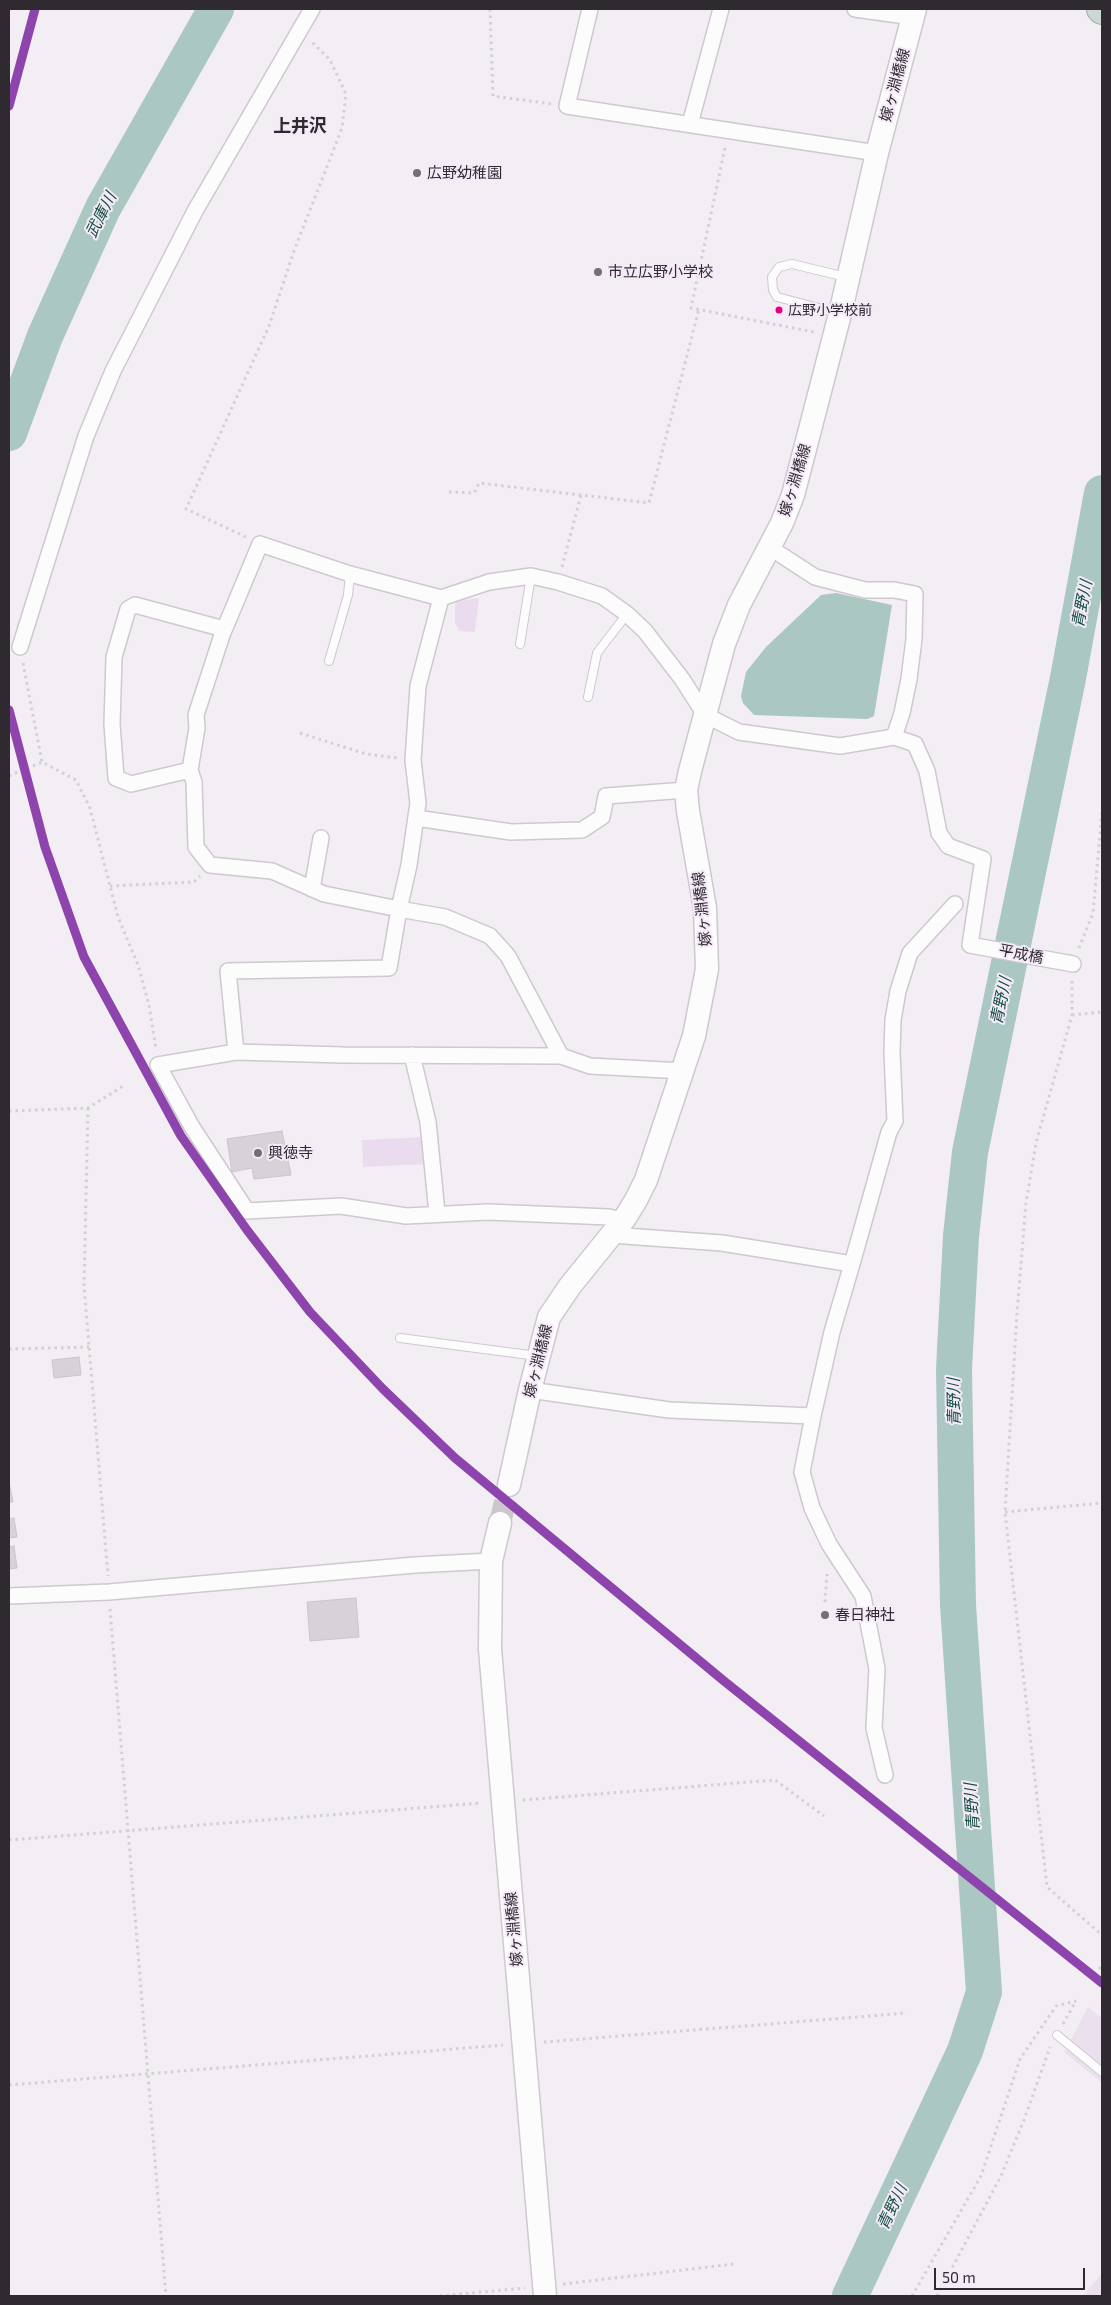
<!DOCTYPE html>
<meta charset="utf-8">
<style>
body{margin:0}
#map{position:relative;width:1111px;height:2305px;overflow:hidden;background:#f3eef4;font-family:"Exo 2",sans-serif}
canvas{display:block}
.frame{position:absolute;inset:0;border:10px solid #2e2a2f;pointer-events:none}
.scale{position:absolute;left:934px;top:2268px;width:151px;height:22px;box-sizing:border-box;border:2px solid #2e2a2f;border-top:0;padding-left:6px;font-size:15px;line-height:18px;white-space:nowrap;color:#2e2a2f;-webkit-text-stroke:4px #f4eaf8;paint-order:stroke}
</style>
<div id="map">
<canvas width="1111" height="2305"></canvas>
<div class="frame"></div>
<div class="scale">50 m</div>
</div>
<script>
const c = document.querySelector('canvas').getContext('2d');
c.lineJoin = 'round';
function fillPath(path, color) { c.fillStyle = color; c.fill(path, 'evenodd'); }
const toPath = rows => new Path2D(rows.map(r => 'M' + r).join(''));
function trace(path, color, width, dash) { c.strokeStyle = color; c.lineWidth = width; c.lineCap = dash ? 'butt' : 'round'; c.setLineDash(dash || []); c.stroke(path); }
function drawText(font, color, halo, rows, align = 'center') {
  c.font = font + ' "Exo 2","Noto Sans JP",sans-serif'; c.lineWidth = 4; c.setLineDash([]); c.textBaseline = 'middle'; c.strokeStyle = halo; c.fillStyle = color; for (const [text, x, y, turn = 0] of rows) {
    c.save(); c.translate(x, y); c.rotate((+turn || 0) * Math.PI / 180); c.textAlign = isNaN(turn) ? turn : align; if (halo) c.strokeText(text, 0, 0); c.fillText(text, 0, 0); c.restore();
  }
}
fillPath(toPath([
 [1088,2007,1102,2018,1102,2083,1064,2052],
 [1102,2273,1102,2296,1083,2296]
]), '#ebe1ee');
fillPath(toPath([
 [479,598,475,632,459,631,455,623,455,605,458,601],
 [426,1137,429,1164,363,1167,362,1140]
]), '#eadbef');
fillPath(toPath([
 [836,593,892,605,874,716,867,719,754,715,743,703,741,696,746,672,766,647,821,595]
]), '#abc7c2');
trace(toPath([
 [9,433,45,336,103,208,216,9],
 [850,2296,965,2051,984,1992,958,1605,954,1369,961,1236,970,1152,1068,678,1102,493]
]), '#abc7c2', 36);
const building = toPath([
 [282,1131,291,1175,254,1179,252,1168,232,1172,227,1139,282,1131],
 [79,1357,81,1375,54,1378,52,1360,79,1357],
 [9,1482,13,1502,9,1502,9,1482],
 [14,1518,17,1537,9,1538,9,1519,14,1518],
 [14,1546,17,1568,9,1569,9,1547,14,1546],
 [356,1598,359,1637,310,1641,307,1602,356,1598]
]);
fillPath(building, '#d6d2d8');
trace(building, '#c9c5cb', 1);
trace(toPath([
 [500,1523,509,1485]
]), '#ccc7cd', 22, [22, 11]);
const lane = toPath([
 [838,313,777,297,773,290,772,277,779,267,792,264,846,277],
 [520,644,531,576],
 [329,661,348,595,350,574],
 [588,697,597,653,627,614],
 [400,1338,537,1356],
 [1057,2035,1102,2072]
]);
const street = toPath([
 [590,9,567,106,877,153],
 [855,9,913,17],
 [690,124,721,9],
 [260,544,350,574,441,598,418,686,413,760,418,803,409,865,399,909,324,894,272,871,210,865,196,847,194,782,190,770,197,728,196,715,222,635,260,544],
 [769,547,815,577,865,590,894,590,915,594,914,639,909,679,902,713,894,737],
 [441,598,489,582,531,576,558,582,602,596,627,614,645,631,682,679,705,715,739,732,840,746,894,737,915,744,927,771,939,833,948,846,983,859,970,945,1073,964],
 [20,647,86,436,113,371,195,211,312,9],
 [190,770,131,784,116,778,112,724,114,657,128,609,135,605,224,629],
 [416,818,511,832,582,830,602,817,606,796,686,790],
 [312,889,321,838],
 [236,1052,228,971,389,968,399,909,445,917,490,936,508,956,561,1056,590,1066,683,1071],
 [412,1055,428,1122,437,1213],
 [561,1056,343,1055,236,1052,158,1065,192,1127,247,1211,341,1206,406,1216,488,1212,609,1217,623,1220],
 [852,1264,889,1132,895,1121,892,1052,893,1020,898,991,910,953,955,904],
 [530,1390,669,1410,813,1416,832,1332,852,1264,722,1243,611,1235],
 [813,1416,802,1472,812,1508,829,1544,863,1596,877,1669,874,1728,885,1775],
 [9,1596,109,1592,415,1565,491,1561]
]);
const secondary = toPath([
 [509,1485,530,1390,549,1317,570,1286,625,1218,636,1200,646,1180,694,1036,707,969,705,908,688,811,686,790,690,771,724,644,739,605,782,523,793,495,840,314,877,153,915,9],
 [500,1523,491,1561,490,1649,545,2296]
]);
const highway = toPath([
 [1101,9,1102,10]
]);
trace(lane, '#cdc9ce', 10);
trace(street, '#cdc9ce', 18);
trace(secondary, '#cdc9ce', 25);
trace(highway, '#9ca8a8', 30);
trace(toPath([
 [490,9,493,96,552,104],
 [725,148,691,308,814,332],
 [449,492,474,493,479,483,649,503,699,309],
 [246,537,186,509,269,326,294,251,342,128,346,94,330,60,312,42],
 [562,567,581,495],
 [23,663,42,762,76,780,90,808,118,917,138,965,149,1005,156,1049],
 [300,733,366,754,398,758],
 [9,776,42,762],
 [110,886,194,882,200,876],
 [1079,948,1093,913,1102,812],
 [1072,981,1072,1015,1036,1143,1026,1203,1017,1313,1005,1512,1047,1887,1102,1935],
 [1072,1015,1102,1012],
 [88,1108,84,1285,108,1576],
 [9,1111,88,1108,123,1086],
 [9,1349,89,1347],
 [1005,1512,1102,1503],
 [825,1602,827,1574],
 [110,1609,166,2296],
 [523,1800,775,1780,824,1816],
 [9,1840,482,1803],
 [1099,1969,1102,1966],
 [1063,2024,1076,2001],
 [544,2042,907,2013],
 [9,2085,503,2045],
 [563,2284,734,2264],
 [440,2296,525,2288],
 [912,2296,981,2176,1020,2059,1056,2006,1076,2001],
 [937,2296,1001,2176,1024,2120,1050,2047]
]), '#d2d0d3', 3, [2.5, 4]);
trace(lane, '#fdfcfd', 8);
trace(street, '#fdfcfd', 15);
trace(secondary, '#fdfcfd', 22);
trace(highway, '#cbd8d6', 28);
trace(toPath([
 [9,106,35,9],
 [9,710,45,847,84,957,181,1136,247,1230,310,1312,383,1389,455,1458,724,1681,1102,1983]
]), '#8e44ad', 9);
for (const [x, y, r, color] of [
 [417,173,5,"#736f74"],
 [598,272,5,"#736f74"],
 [779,310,4.5,"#e5007d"],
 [258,1153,5,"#736f74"],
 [825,1615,5,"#736f74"]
]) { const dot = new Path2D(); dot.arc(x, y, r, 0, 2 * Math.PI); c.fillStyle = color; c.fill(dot); trace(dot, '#f4eaf8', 2); }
drawText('14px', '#2e2a2f', '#f4eaf8', [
 ["広野小学校前",788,310]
], 'left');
drawText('15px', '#2e2a2f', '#f4eaf8', [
 ["嫁ヶ淵橋線",895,85,-75],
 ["嫁ヶ淵橋線",795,480,-73],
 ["嫁ヶ淵橋線",702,909,-96],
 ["平成橋",1021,954,11],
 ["嫁ヶ淵橋線",538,1361,-76],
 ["嫁ヶ淵橋線",514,1929,-95]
]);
drawText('15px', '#2e2a2f', '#f4eaf8', [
 ["広野幼稚園",427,173],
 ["市立広野小学校",608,272],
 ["興徳寺",268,1153],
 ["春日神社",835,1615]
], 'left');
drawText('italic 16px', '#134e43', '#f4eaf8', [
 ["武庫川",101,215,-63],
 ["青野川",1082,604,-79],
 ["青野川",1001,1001,-78],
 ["青野川",954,1402,-91],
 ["青野川",972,1807,-94],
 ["青野川",892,2207,-65]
]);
drawText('bold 18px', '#2e2a2f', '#f4eaf8', [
 ["上井沢",300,126]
]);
</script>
